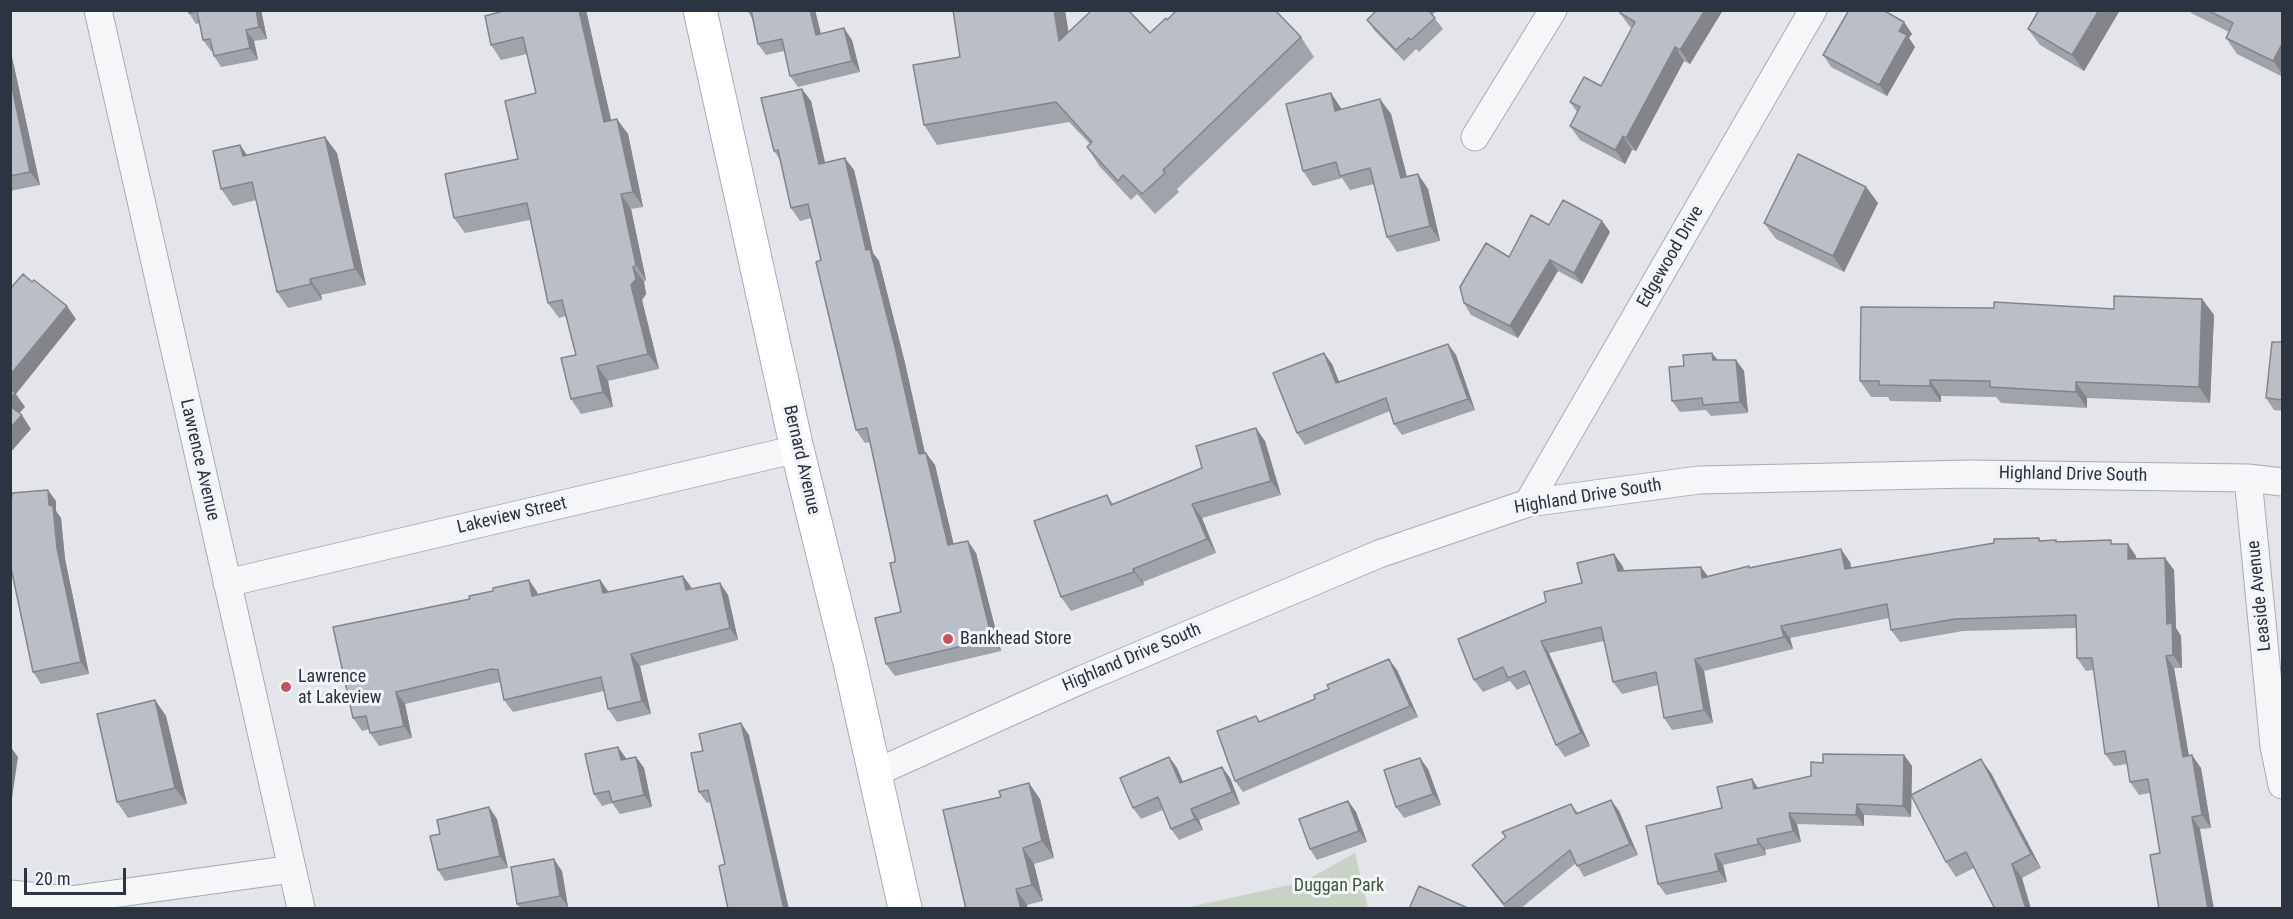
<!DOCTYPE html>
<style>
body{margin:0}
#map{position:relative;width:2293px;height:919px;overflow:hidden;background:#e3e5ea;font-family:"Roboto Condensed",sans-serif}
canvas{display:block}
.frame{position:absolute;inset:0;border:12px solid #2c3341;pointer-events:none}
.scale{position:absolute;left:24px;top:868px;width:102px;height:27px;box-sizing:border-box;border:3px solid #2c3341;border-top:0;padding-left:8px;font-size:18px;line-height:21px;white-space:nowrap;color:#2c3341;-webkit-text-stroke:4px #f2f4f7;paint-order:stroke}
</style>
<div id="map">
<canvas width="2293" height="919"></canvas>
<div class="frame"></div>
<div class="scale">20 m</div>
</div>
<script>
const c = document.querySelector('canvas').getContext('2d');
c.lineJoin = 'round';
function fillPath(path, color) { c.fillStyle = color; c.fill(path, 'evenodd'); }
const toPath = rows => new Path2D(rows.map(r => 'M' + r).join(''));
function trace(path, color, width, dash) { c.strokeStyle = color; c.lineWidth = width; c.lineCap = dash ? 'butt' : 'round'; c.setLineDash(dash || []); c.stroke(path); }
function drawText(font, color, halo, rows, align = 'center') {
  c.font = font + ' "Roboto Condensed",sans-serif'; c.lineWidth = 6; c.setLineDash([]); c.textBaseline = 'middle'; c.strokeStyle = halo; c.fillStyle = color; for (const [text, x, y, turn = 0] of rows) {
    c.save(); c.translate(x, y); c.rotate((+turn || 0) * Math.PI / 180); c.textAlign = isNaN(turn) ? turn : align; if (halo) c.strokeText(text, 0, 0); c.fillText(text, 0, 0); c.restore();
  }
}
fillPath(toPath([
 [1355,853,1368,908,1185,908,1303,882]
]), '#c8d3c5');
const street = toPath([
 [98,10,301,908],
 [1475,137,1553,10],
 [2248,478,2274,746,2282,785],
 [1528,503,1813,10],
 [227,583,797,449],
 [875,773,1083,679,1379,554,1528,503,1699,480,1970,474,2248,478,2282,482],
 [10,894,70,900,292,869]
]);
const secondary = toPath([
 [700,10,797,449,850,663,905,908]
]);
trace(street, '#a8acb4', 29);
trace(secondary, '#a8acb4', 35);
trace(street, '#f5f6f8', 27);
trace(secondary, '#fff', 33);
fillPath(toPath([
 [188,10,261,10,267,39,254,41,258,60,221,67,214,56,213,51,211,51,203,40,200,23,196,24,189,13],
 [507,10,586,10,611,121,628,134,643,207,631,209,646,280,644,282,646,294,642,300,659,369,608,381,613,407,581,414,571,399,576,355,566,316,559,318,548,303,530,220,465,233,454,218,518,159,536,93,527,54,501,60,491,45],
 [747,10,815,10,821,34,852,40,860,72,798,87,790,76,784,51,766,55,758,44,753,20],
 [952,10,1065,10,1068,33,1150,33,1167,20,1301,37,1314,57,1177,189,1179,192,1155,214,1137,194,1131,200,1100,167,1087,147,1090,144,1069,122,937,145,924,125,960,57,954,13],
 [1377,10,1437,10,1432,15,1443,29,1419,52,1416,49,1404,61,1375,31,1367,20],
 [1723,10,1690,64,1684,61,1636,151,1632,150,1625,164,1580,140,1570,126,1577,112,1570,102,1601,86,1632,28,1630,27,1620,13],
 [2039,10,2120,10,2084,71,2040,45,2028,29],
 [2189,10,2283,10,2283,77,2237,54,2226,38,2229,32,2191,13],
 [1904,22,1912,34,1909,38,1915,47,1887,96,1831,67,1823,55],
 [10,48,40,185,10,191],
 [1380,99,1391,114,1407,177,1418,174,1428,189,1440,241,1397,252,1387,237,1374,184,1350,190,1342,178,1313,186,1303,171,1341,108,1341,109],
 [811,101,825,162,854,170,873,253,879,261,905,363,925,453,926,453,935,465,953,544,976,553,1001,651,895,676,886,664,901,612,895,562,895,558,870,442,865,443,856,430,821,260,811,218,800,221,791,208,780,160,774,151],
 [240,145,247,155,337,153,366,285,321,295,322,300,288,308,277,292,256,200,233,206,221,189],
 [1866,187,1878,203,1844,272,1776,239,1764,223],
 [1602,221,1610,232,1582,284,1558,271,1518,338,1471,315,1464,303,1509,257,1549,225],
 [2202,299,2214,315,2210,403,2087,398,2087,408,2001,403,1996,397,1941,396,1941,402,1890,401,1888,397,1871,397,1860,381,2114,309],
 [2283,342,2283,411,2274,410,2266,398],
 [1448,344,1456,355,1475,410,1402,435,1394,424,1390,411,1305,445,1297,433,1332,364,1339,382],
 [1712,353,1718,360,1736,360,1744,371,1748,413,1711,416,1706,410,1680,412,1672,401,1684,366],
 [1265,441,1281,495,1202,518,1216,553,1143,582,1144,585,1071,611,1061,597,1107,495,1113,504,1202,468],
 [56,501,56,511,61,518,65,559,89,674,41,684,33,672],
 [2056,540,2058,542,2113,544,2136,556,2136,559,2165,558,2174,570,2176,628,2181,636,2182,668,2174,668,2189,756,2201,768,2211,828,2200,829,2160,853,2150,793,2139,795,2130,782,2127,764,2114,766,2105,754,2094,670,2086,671,2077,658,2076,628,1963,631,1900,642,1891,630,1889,618,1790,638,1793,649,1704,671,1713,723,1672,730,1664,718,1658,685,1622,694,1613,682,1604,641,1549,653,1590,746,1565,757,1556,745,1530,684,1517,690,1510,681,1483,692,1474,680,1546,602,1582,583,1614,554,1623,567,1624,571,1708,576,1750,568,1850,562,1851,568,2041,541],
 [529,580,537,592,538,595,600,580,609,592,692,589,720,583,728,595,738,640,640,666,651,714,617,722,608,709,604,691,513,712,504,700,500,682,405,704,412,738,379,746,370,733,369,729,362,731,353,718,493,591],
 [1397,670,1418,717,1243,792,1235,781,1260,722],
 [155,700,166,716,187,804,128,818,117,802],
 [749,735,725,864,711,802,707,803,699,792,703,751],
 [1904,755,1912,766,1911,817,1864,815,1864,826,1797,824,1801,842,1765,850,1766,855,1723,865,1727,882,1666,895,1658,884,1722,808,1752,779,1758,788,1811,776,1823,763],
 [636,757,644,768,652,807,620,814,612,803,602,806,594,794,626,758,626,759],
 [1169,757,1177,768,1183,782,1222,767,1230,778,1240,804,1199,820,1203,830,1179,840,1171,829,1163,810,1141,819,1133,808],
 [1428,769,1441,805,1404,818,1396,807],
 [1991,773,2041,868,2022,878,2031,909,1995,909,1974,868,1956,877,1946,862],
 [1040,799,1054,858,1034,864,1043,901,1027,905,943,810],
 [1611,800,1619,811,1638,855,1584,877,1576,863,1520,909,1506,909,1480,876,1472,865,1506,837,1502,832,1571,804,1578,813],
 [1348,801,1356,812,1367,842,1317,860,1310,849],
 [497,819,508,868,445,881,438,870],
 [562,871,568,907,562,909,521,909,517,904]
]), '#a1a3aa');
fillPath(toPath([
 [256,10,261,10,267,39,259,27],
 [579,10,586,10,615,137,604,122],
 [810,10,815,10,824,47,816,35],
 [1054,10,1065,10,1073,60,1059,41],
 [1705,10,1723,10,1690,64,1680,50],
 [2099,10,2120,10,2084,71,2072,55],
 [1904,22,1912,34,1909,38,1915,47,1887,96,1879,85,1899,31],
 [844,28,852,40,860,72,852,61],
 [246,30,254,41,258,60,250,48],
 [2283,42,2283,75,2273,61],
 [1675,47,1684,61,1636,151,1626,138],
 [10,48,40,185,30,172,10,78],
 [802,89,811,101,828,176,819,164],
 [1331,93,1341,108,1345,125,1335,111],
 [1380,99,1391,114,1411,193,1401,178],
 [617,119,628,134,643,207,633,192],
 [1623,136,1632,150,1625,164,1615,150],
 [325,137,337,153,366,285,355,269],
 [240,145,251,161,243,156],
 [845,158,854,170,873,253,879,261,905,363,928,467,919,454,866,250],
 [1418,174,1428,189,1440,241,1430,226],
 [1866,187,1878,203,1844,272,1833,256],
 [621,194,631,209,646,280,636,265],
 [1602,221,1610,232,1582,284,1574,273],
 [1550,260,1558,271,1518,338,1510,326],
 [633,267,644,282,646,294,642,300,659,369,648,354,631,285],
 [310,279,321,295,322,300,311,284],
 [2202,299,2214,315,2210,403,2199,387],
 [67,306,76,319,16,394,25,407,16,417,10,408,10,375],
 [1448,344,1456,355,1475,410,1468,399],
 [1324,353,1332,364,1344,394,1336,383],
 [1712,353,1720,364,1713,360],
 [1736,360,1744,371,1748,413,1740,402],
 [597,366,608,381,613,407,603,392],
 [1930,380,1941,396,1941,402,1930,386],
 [2076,382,2087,398,2087,408,2076,392],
 [22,415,31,429,10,453,10,428],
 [1256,428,1265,441,1281,495,1271,481],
 [926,453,935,465,957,558,948,545],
 [48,490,56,501,56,511,61,518,65,559,89,674,81,662,57,548,49,505],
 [1192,504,1202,518,1216,553,1207,539],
 [968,541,976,553,1001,651,992,639],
 [2128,544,2136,556,2137,571,2128,559],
 [1841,549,1850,562,1854,581,1845,569],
 [1614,554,1623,567,1627,583,1618,571],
 [2165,558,2174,570,2176,628,2181,636,2182,668,2173,655,2167,624],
 [1701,567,1710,579,1702,578],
 [1133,569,1143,582,1144,585,1134,572],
 [683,576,692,588,686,590],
 [529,580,537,592,541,608,532,596],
 [600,580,609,593,603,593],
 [720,583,728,595,738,640,730,628],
 [1781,626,1790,638,1793,649,1784,637],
 [1541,641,1549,653,1590,746,1581,733],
 [631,654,640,666,651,714,642,701],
 [2166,656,2174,668,2191,769,2183,757],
 [1389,659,1397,670,1418,717,1410,706],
 [1695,659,1704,671,1713,723,1704,710],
 [396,692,405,704,412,738,404,726],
 [155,700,166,716,187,804,175,788],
 [741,723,749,735,789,909,784,909],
 [10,746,18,757,12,798,10,796],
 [618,747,626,758,629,771,621,760],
 [1904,755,1912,766,1911,817,1903,806],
 [2192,755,2201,768,2211,828,2202,815],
 [636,757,644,768,652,807,644,795],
 [1169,757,1177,768,1188,794,1180,783],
 [1420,758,1428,769,1441,805,1433,794],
 [1981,759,1991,773,2041,868,2031,854],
 [1222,767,1230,778,1240,804,1232,792],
 [1752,779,1760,791,1754,789],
 [1029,783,1040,799,1054,858,1042,841],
 [1611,800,1619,811,1638,855,1630,844],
 [1348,801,1356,812,1367,842,1359,831],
 [1857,804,1864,815,1864,826,1856,815],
 [489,807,497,819,508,868,500,856],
 [1191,809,1199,820,1203,830,1195,819],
 [1789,813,1797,824,1801,842,1793,831],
 [2192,817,2200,829,2214,909,2208,909],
 [1757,839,1765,850,1766,855,1759,844],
 [1023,848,1034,864,1043,901,1032,885],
 [1715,854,1723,865,1727,882,1719,871],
 [554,859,562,871,568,907,560,896],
 [2012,864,2022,878,2031,909,2026,909],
 [1016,889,1027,905,1028,909,1021,909]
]), '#83858b');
const building = toPath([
 [188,10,256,10,259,27,246,30,250,48,214,56,210,39,203,40,197,11,189,13,188,10],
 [507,10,579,10,604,122,617,119,633,192,621,194,636,265,633,267,636,279,631,285,648,354,597,366,603,392,571,399,561,358,576,355,562,300,548,303,527,203,454,218,445,174,518,159,505,101,536,93,523,37,491,45,485,16,507,10],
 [751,10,810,10,816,35,844,28,852,61,790,76,782,39,758,44,751,10],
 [953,10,1054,10,1059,41,1092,10,1128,10,1150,33,1166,18,1167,20,1177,10,1275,10,1301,37,1163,170,1165,173,1142,194,1123,175,1118,181,1087,147,1092,142,1056,102,924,125,913,65,960,57,953,10],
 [1377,10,1428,10,1435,18,1411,40,1409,38,1396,50,1367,20,1377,10],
 [1622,10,1705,10,1680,50,1675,47,1626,138,1623,136,1615,150,1570,126,1580,107,1570,102,1584,77,1601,86,1635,22,1620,13,1622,10],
 [1849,10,1883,10,1904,22,1899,31,1907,35,1879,85,1823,55,1849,10],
 [2039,10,2099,10,2072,55,2028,29,2039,10],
 [2207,10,2283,10,2283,42,2273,61,2226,38,2233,23,2207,10],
 [10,78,30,172,10,176,10,78],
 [802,89,819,164,845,158,866,250,870,249,896,351,919,454,926,453,948,545,968,541,992,639,886,664,875,618,901,612,890,563,895,562,895,558,867,428,856,430,816,262,821,260,808,204,791,208,778,150,774,151,761,98,802,89],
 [1331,93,1335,111,1380,99,1401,178,1418,174,1430,226,1387,237,1370,168,1340,176,1336,162,1303,171,1286,104,1331,93],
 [325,137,355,269,310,279,311,284,277,292,252,182,221,189,213,151,240,145,243,156,325,137],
 [1798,154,1866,187,1833,256,1764,223,1798,154],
 [1563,200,1602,221,1574,273,1550,260,1510,326,1464,303,1460,287,1486,243,1509,257,1531,215,1549,225,1563,200],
 [23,274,32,282,34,280,67,306,10,375,10,289,23,274],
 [2114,296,2202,299,2199,387,2076,382,2076,392,1990,387,1990,381,1930,380,1930,386,1879,385,1879,381,1860,381,1861,307,1994,308,1994,302,2114,309,2114,296],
 [2272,342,2283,342,2283,400,2266,398,2272,342],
 [1448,344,1468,399,1394,424,1386,398,1297,433,1273,373,1324,353,1336,383,1448,344],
 [1712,353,1713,360,1736,360,1740,402,1703,405,1702,398,1672,401,1669,367,1684,366,1683,355,1712,353],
 [10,389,15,393,10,399,10,389],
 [10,406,22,415,10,428,10,406],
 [1256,428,1271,481,1192,504,1207,539,1133,569,1134,572,1061,597,1034,521,1107,495,1111,505,1202,468,1196,446,1256,428],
 [48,490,49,505,53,506,57,548,81,662,33,672,10,563,10,511,12,493,48,490],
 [2039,538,2039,541,2056,540,2056,542,2111,540,2111,544,2128,544,2128,559,2165,558,2167,624,2172,623,2173,655,2166,656,2183,757,2192,755,2202,815,2192,817,2208,909,2159,909,2150,855,2160,853,2148,779,2130,782,2125,751,2105,754,2092,658,2077,658,2076,615,1955,619,1891,630,1887,604,1781,626,1784,637,1695,659,1704,710,1664,718,1656,672,1613,682,1601,627,1541,641,1581,733,1556,745,1525,671,1508,678,1503,667,1474,680,1458,639,1546,602,1544,592,1582,583,1577,563,1614,554,1618,571,1701,567,1702,578,1749,566,1749,568,1841,549,1845,569,1994,543,1994,539,2039,538],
 [683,576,686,590,720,583,730,628,631,654,642,701,608,709,601,677,504,700,498,670,492,669,396,692,404,726,370,733,366,716,353,718,333,627,470,599,469,596,493,591,493,588,529,580,532,596,600,580,603,593,683,576],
 [1389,659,1410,706,1235,781,1217,731,1256,716,1259,722,1315,699,1314,695,1329,689,1327,685,1389,659],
 [155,700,175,788,117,802,97,714,155,700],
 [741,723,784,909,728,909,719,866,725,864,708,790,699,792,691,753,703,751,699,734,741,723],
 [618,747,621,760,636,757,644,795,612,802,609,791,594,794,585,754,618,747],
 [1823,754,1904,755,1903,806,1857,804,1856,815,1789,813,1793,831,1757,839,1759,844,1715,854,1719,871,1658,884,1646,826,1722,808,1717,787,1752,779,1754,789,1811,776,1811,762,1823,763,1823,754],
 [1169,757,1180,783,1222,767,1232,792,1191,809,1195,819,1171,829,1158,797,1133,808,1120,778,1169,757],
 [1420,758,1433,794,1396,807,1384,770,1420,758],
 [1981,759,2031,854,2012,864,2026,909,1995,909,1966,852,1946,862,1911,795,1981,759],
 [1029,783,1042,841,1023,848,1032,885,1016,889,1021,909,966,909,943,810,1001,797,999,791,1029,783],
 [1611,800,1630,844,1577,866,1570,850,1504,904,1472,865,1506,837,1502,832,1571,804,1576,814,1611,800],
 [1348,801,1359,831,1310,849,1299,819,1348,801],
 [489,807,500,856,438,870,430,836,440,834,437,820,489,807],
 [554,859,560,896,517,904,511,867,554,859],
 [1419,886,1470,909,1409,909,1419,886]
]);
fillPath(building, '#bbbec6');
trace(building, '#83858b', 1.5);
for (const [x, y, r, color] of [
 [948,639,6,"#c35360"],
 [286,687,6,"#c35360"]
]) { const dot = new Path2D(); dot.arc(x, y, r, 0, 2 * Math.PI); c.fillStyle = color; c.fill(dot); trace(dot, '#f2f4f7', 2); }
drawText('18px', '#2c3341', '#f2f4f7', [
 ["Edgewood Drive",1671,257,-60],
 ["Lawrence Avenue",199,460,77],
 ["Bernard Avenue",801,460,77],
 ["Highland Drive South",2073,475,1],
 ["Highland Drive South",1588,497,-9],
 ["Lakeview Street",512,516,-13],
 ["Leaside Avenue",2260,596,-96],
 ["Highland Drive South",1132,658,-23]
]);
drawText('18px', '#2c3341', '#f2f4f7', [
 ["Bankhead Store",960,639],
 ["Lawrence",298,677],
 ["at Lakeview",298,698]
], 'left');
drawText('18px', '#405b3b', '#f2f4f7', [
 ["Duggan Park",1339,886]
]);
</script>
